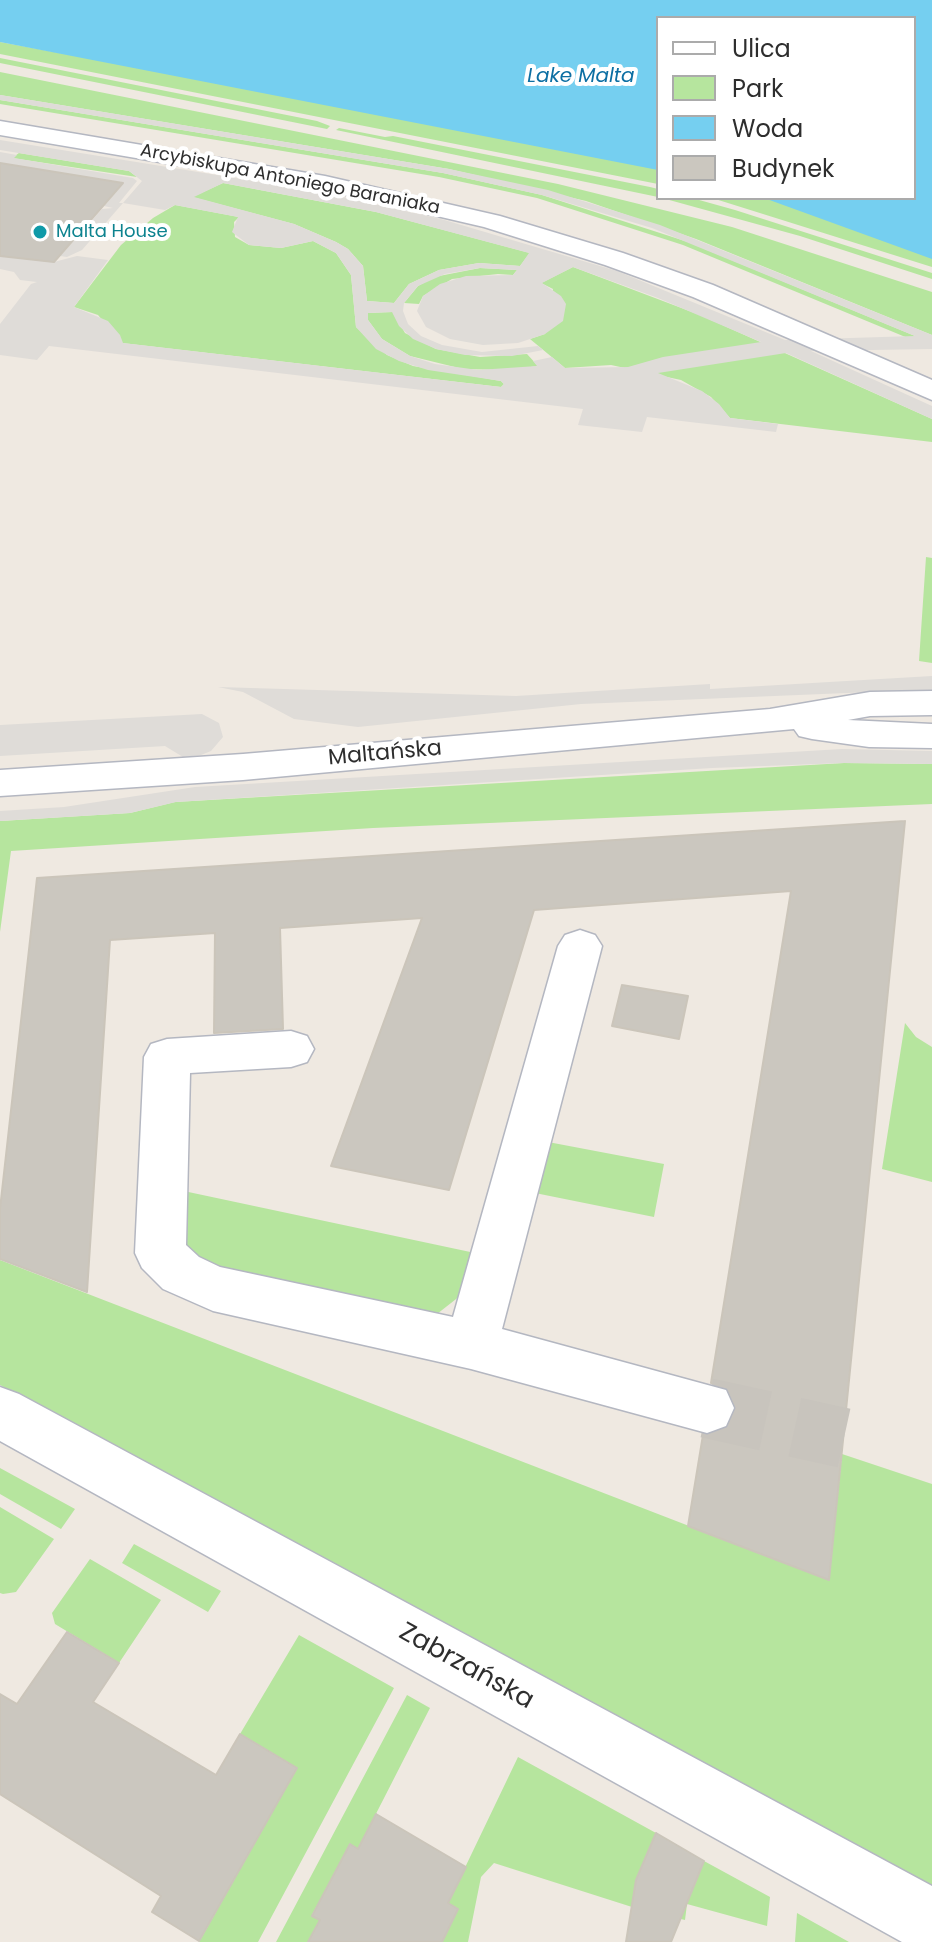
<!DOCTYPE html>
<meta charset="utf-8">
<style>
body{margin:0}
#map{position:relative;width:932px;height:1942px;overflow:hidden;background:#efe9e1;font-family:Poppins,sans-serif}
canvas{display:block}
.legend{position:absolute;left:656px;top:16px;width:260px;height:184px;box-sizing:border-box;background:#fff;border:2px solid #ababab;margin:0;padding:10px 14px;list-style:none;font-size:24px;color:#2e2e2e}
.legend li{display:flex;align-items:center;gap:16px;height:40px}
.legend b{width:40px;border:2px solid #ababab}
</style>
<div id="map">
<canvas width="932" height="1942"></canvas>
<ul class="legend">
<li><b style="height:10px;background:#fff"></b>Ulica</li>
<li><b style="height:22px;background:#b6e59e"></b>Park</li>
<li><b style="height:22px;background:#75cff0"></b>Woda</li>
<li><b style="height:22px;background:#cbc7bf"></b>Budynek</li>
</ul>
</div>
<script>
const c = document.querySelector('canvas').getContext('2d');
c.lineJoin = 'round';
function fillPath(path, color) { c.fillStyle = color; c.fill(path, 'evenodd'); }
const toPath = rows => new Path2D(rows.map(r => 'M' + r).join(''));
function trace(path, color, width, dash) { c.strokeStyle = color; c.lineWidth = width; c.lineCap = dash ? 'butt' : 'round'; c.setLineDash(dash || []); c.stroke(path); }
function drawText(font, color, halo, rows, align = 'center') {
  c.font = font + ' Poppins,sans-serif'; c.lineWidth = 8; c.setLineDash([]); c.textBaseline = 'middle'; c.strokeStyle = halo; c.fillStyle = color; for (const [text, x, y, turn = 0] of rows) {
    c.save(); c.translate(x, y); c.rotate((+turn || 0) * Math.PI / 180); c.textAlign = isNaN(turn) ? turn : align; if (halo) c.strokeText(text, 0, 0); c.fillText(text, 0, 0); c.restore();
  }
}
fillPath(toPath([
 [0,42,658,163,658,184,0,54],
 [0,58,317,121,330,126,327,129,0,63],
 [0,72,558,184,732,227,932,292,932,335,696,239,586,201,449,169,0,95],
 [0,100,443,173,542,195,688,242,932,343,932,348,683,245,537,198,439,177,0,104],
 [339,128,385,137,393,136,650,187,658,189,658,197,336,130],
 [19,153,129,171,137,177,12,158],
 [223,183,376,212,530,253,520,266,479,263,439,270,409,284,394,303,367,301,363,266,348,249,336,242,294,224,192,197],
 [662,198,692,198,735,210,932,273,932,279,800,236],
 [712,198,779,198,932,253,932,267],
 [175,205,239,217,234,222,235,237,249,245,281,248,313,241,336,253,351,275,356,327,387,355,413,366,501,381,504,384,501,387,122,343,98,315,74,307,121,245,153,218],
 [573,267,700,315,932,419,932,442,730,418,711,397,681,380,611,365,565,368,530,339,545,334,553,289,541,283],
 [480,268,517,270,513,275,498,274,452,279,423,296,419,304,404,303,418,286,434,277],
 [393,312,405,333,436,349,480,357,527,354,538,366,509,370,463,369,410,356,382,339,368,320,367,313],
 [926,557,932,558,932,663,919,661],
 [844,763,932,764,932,804,373,828,11,851,0,932,0,821,130,813,175,802],
 [905,1023,916,1037,932,1047,932,1182,882,1169],
 [548,1142,664,1164,654,1217,535,1193],
 [179,1190,475,1253,465,1292,437,1314,210,1272,184,1253],
 [0,1260,829,1580,842,1454,932,1484,932,1886,0,1385],
 [0,1468,75,1509,61,1529,0,1494],
 [0,1507,54,1539,16,1592,3,1594,0,1593],
 [134,1544,221,1591,208,1612,122,1563],
 [90,1559,161,1600,119,1663,55,1624,52,1613],
 [299,1635,394,1688,258,1942,199,1942,297,1768,240,1734],
 [407,1695,430,1708,358,1849,350,1845,312,1915,320,1920,308,1942,276,1942],
 [518,1757,656,1833,643,1865,691,1892,704,1861,770,1897,767,1926,687,1904,685,1920,632,1907,494,1863,481,1877,468,1942,442,1942,448,1903],
 [797,1913,849,1942,795,1942]
]), '#b6e59e');
fillPath(toPath([
 [0,95,449,169,548,190,660,225,932,335,932,349,811,351,932,406,932,419,786,353,658,373,702,391,719,404,730,418,778,424,776,432,647,417,642,432,578,425,583,409,49,346,37,360,0,355,0,324,31,284,37,282,20,280,14,272,0,269,0,256,54,262,77,256,108,260,74,307,108,321,120,335,123,343,501,387,504,384,501,381,428,370,399,361,376,349,356,327,351,275,336,253,313,241,281,248,249,245,232,232,238,217,175,205,165,210,123,203,82,250,67,257,60,256,102,209,113,208,104,206,124,183,0,163,0,152,17,155,14,158,133,178,137,181,119,203,123,203,142,181,129,171,0,150,0,140,316,191,441,219,617,271,785,340,915,336,652,228,542,195,443,173,0,100],
 [223,183,376,212,529,253,520,266,479,263,439,270,409,284,394,303,367,301,363,266,348,249,336,242,294,224,194,197],
 [573,267,658,298,761,342,663,357,628,367,565,368,552,357,533,361,537,366,478,370,435,364,410,356,382,339,368,320,368,313,392,312,399,326,413,339,436,349,465,355,512,356,543,350,538,346,482,352,442,345,421,336,408,324,403,311,404,303,418,286,445,274,480,268,517,270,513,275,466,276,440,284,423,296,417,311,426,327,450,339,483,345,518,343,545,334,563,321,566,304,561,296,542,283],
 [932,676,932,692,871,692,581,704,358,727,294,719,243,692,218,687,516,696,710,684,710,689],
 [202,714,219,723,223,737,211,751,201,755,183,757,165,746,0,756,0,725],
 [842,749,932,751,932,764,844,763,712,768,176,802,130,813,0,821,0,811,64,807,195,787]
]), '#dfdcd8');
fillPath(toPath([
 [0,0,932,0,932,259,764,198,914,198,914,18,658,18,658,170,0,42]
]), '#75cff0');
const building = toPath([
 [0,163,123,183,54,262,0,256,0,163],
 [905,821,829,1580,688,1526,703,1435,727,1429,737,1409,729,1389,711,1383,791,891,534,910,449,1190,331,1166,422,918,280,928,283,1029,214,1033,215,933,110,940,87,1292,0,1259,0,1209,37,878,905,821],
 [622,985,688,996,679,1039,612,1026,622,985],
 [67,1632,119,1663,93,1702,216,1775,240,1734,297,1768,199,1941,152,1912,161,1896,0,1794,0,1694,17,1704,67,1632],
 [376,1814,466,1867,448,1903,458,1909,442,1942,308,1942,320,1920,312,1916,350,1844,358,1849,376,1814],
 [656,1833,704,1861,671,1942,626,1942,636,1880,656,1833]
]);
fillPath(building, '#cbc7bf');
trace(building, '#cbc5ba', 2);
trace(toPath([
 [707,1408,844,1438]
]), '#c8c4bd', 60, [60, 30]);
const minor = toPath([
 [0,121,325,176,500,216,623,253,713,285,932,380,932,400,693,297,605,265,484,227,325,190,0,135,0,121],
 [932,691,932,715,870,716,848,720,932,724,932,748,869,747,812,739,799,736,794,729,243,780,0,796,0,770,243,754,770,709,870,692,932,691],
 [580,930,595,935,602,946,502,1329,726,1390,734,1408,726,1426,707,1433,471,1369,213,1311,163,1289,142,1268,135,1253,144,1057,151,1044,167,1039,291,1031,307,1036,314,1049,307,1062,291,1067,190,1073,186,1245,199,1257,220,1267,453,1317,558,946,565,935,580,930],
 [0,1387,19,1394,932,1886,932,1942,902,1942,0,1441,0,1387]
]);
trace(minor, '#b4b7c1', 3);
fillPath(minor, '#fff');
for (const [x, y, r, color] of [
 [40,232,8,"#0f9aa8"]
]) { const dot = new Path2D(); dot.arc(x, y, r, 0, 2 * Math.PI); c.fillStyle = color; c.fill(dot); trace(dot, '#fff', 3); }
drawText('18px', '#2e2e2e', '#fff', [
 ["Arcybiskupa Antoniego Baraniaka",290,180,11]
]);
drawText('18px', '#0d838f', '#fff', [
 ["Malta House",56,232]
], 'left');
drawText('italic 20px', '#0d6fa3', '#fff', [
 ["Lake Malta",581,77]
]);
drawText('22px', '#2e2e2e', '#fff', [
 ["Maltańska",385,754,-5]
]);
drawText('26px', '#2e2e2e', '#fff', [
 ["Zabrzańska",466,1667,29]
]);
</script>
